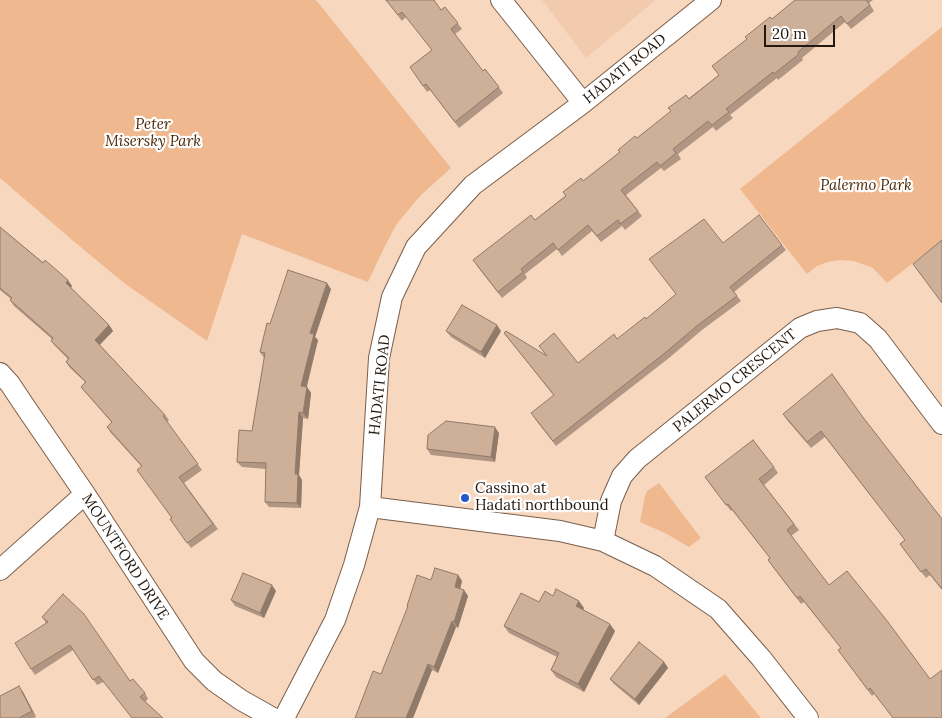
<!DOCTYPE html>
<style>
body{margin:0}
#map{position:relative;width:942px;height:718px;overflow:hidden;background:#f8d7bf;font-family:Lora,serif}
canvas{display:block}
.scale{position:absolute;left:764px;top:25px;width:71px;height:22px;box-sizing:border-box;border:2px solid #241910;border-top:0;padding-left:6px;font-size:15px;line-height:18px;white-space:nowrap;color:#241910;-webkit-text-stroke:4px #fff;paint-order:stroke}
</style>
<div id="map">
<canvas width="942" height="718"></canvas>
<div class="scale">20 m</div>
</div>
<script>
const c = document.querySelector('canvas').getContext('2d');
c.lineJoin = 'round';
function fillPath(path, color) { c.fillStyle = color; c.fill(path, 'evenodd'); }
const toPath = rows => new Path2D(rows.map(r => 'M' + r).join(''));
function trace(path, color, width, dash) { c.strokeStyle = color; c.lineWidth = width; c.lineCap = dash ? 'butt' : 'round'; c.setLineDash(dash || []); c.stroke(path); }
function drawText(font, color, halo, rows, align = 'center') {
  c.font = font + ' Lora,serif'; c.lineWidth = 4.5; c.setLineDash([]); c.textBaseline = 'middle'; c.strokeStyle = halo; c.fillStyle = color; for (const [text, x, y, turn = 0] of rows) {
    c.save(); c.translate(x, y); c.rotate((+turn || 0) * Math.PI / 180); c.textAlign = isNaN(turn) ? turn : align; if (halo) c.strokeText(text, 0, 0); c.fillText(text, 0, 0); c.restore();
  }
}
fillPath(toPath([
 [542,0,656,0,586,58]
]), '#f2cbae');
fillPath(toPath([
 [0,0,316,0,451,168,420,196,396,225,382,252,368,282,242,234,207,341,124,283,71,239,0,178],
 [942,27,942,241,887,283,873,268,854,261,840,260,828,262,817,266,807,274,740,189],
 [659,483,701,538,689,547,665,533,640,522,645,496,647,491],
 [725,674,761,718,665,718]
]), '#efb88f');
const minor = toPath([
 [501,0,583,103],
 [0,373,10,384,24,405,85,494,194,661,214,681,241,700,273,718],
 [370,507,560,531,603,541,655,566,718,609,761,658,808,718],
 [603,541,611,501,622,476,637,459,800,328,817,321,837,318,860,323,878,339,942,424],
 [0,570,85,494],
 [284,718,335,620,354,565,370,507,379,358,392,297,416,247,473,185,583,103,711,0]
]);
trace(minor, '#7a5e49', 22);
trace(minor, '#fff', 20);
fillPath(toPath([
 [386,0,441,10,445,7,462,29,455,34,483,71,485,69,503,93,459,128,430,90,427,92,410,67,432,50,406,17,402,21],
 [795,0,873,0,869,3,874,11,851,29,845,22,802,58,803,60,778,80,777,78,730,115,733,118,716,131,713,127,678,154,681,159,664,171,661,168,626,195,642,216,625,230,622,226,601,242,592,231,562,256,557,249,525,274,527,278,502,298,477,266,535,220,637,138,719,75,772,19],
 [0,227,72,286,71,288,109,325,113,331,100,345,165,415,169,420,167,422,202,470,184,483,218,529,191,548,170,519,172,518,141,466,111,433,107,427,112,423,85,392,81,387,85,382,70,368,66,362,68,359,55,346,51,341,52,339,14,306,10,300,11,299,0,290],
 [723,243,782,245,786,250,734,292,741,301,702,330,669,358,556,446,535,419,554,396,504,333,547,356,578,363,617,339,646,319,676,295],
 [331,289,315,337,318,340,307,387,311,393,308,419,303,418,299,475,302,480,301,508,269,507,265,502,266,469,242,467,237,462,252,431,264,358,260,352,270,324],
 [446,331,501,331,485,358,451,337],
 [783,414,862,416,942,519,942,590,930,575,926,578,900,544,905,540,825,437,811,448,787,420],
 [499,433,495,462,431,455,427,449],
 [774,467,778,473,764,485,799,530,791,536,829,585,942,718,874,694,872,696,838,650,841,648,804,602,801,604,772,566,770,558,732,510,731,511,709,483],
 [458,575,462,581,460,589,464,590,468,596,458,628,456,627,438,673,432,670,413,718,355,718,381,674,408,608,407,606,431,580],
 [276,591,264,618,235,606,231,600],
 [553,596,584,608,583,610,615,631,584,692,556,677,551,670,557,657,509,633,504,626,539,602],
 [42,617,130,681,145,693,148,699,145,702,103,682,97,685,73,650,35,675,31,669,46,623],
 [664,662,668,668,639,705,614,684,610,679],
 [23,692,36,717,34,718,0,718]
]), '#b19683');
fillPath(toPath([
 [68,280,72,286,70,289,66,283],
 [327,283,331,289,315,337,318,340,305,392,301,386,310,333],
 [109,325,113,331,99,345,95,340],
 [497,325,501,331,485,358,481,352],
 [307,387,311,393,308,419,303,413],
 [299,412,303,418,299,475,302,480,301,508,297,503,295,474],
 [495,427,499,433,495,462,491,457],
 [458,575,462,581,459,593,455,587],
 [272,585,276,591,264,618,260,613],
 [464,590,468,596,458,628,454,622],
 [579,601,584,608,581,614,576,606],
 [452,621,456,627,438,673,434,667],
 [610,624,615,631,584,692,578,684],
 [664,662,668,668,639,705,635,699],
 [428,664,432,670,413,718,406,718],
 [19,686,23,692,36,717,32,711]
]), '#907a6a');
const building = toPath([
 [386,0,434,0,441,10,445,7,458,23,451,29,483,71,485,69,499,87,455,122,426,84,423,86,410,67,432,50,402,12,398,15,386,0],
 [795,0,866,0,870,5,847,24,841,16,798,52,799,54,774,74,773,72,726,109,729,112,712,125,708,121,673,149,676,153,660,166,657,162,621,190,638,211,620,224,618,220,597,236,588,225,558,250,553,243,521,269,523,272,498,292,473,260,531,215,535,220,566,196,563,192,581,178,583,181,620,152,618,150,635,136,637,138,671,111,668,108,686,95,689,99,719,75,712,66,747,39,745,37,770,17,772,19,795,0],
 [759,215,782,245,730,287,737,296,698,325,665,353,553,441,531,413,554,395,504,333,506,331,547,356,539,346,554,333,578,363,614,334,617,339,645,317,646,319,676,294,649,259,704,219,723,243,759,215],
 [0,227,43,263,45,260,68,280,66,283,109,325,95,340,165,415,163,416,198,464,179,477,213,524,187,543,170,519,172,518,137,470,142,466,107,427,112,422,81,387,86,382,66,362,69,358,51,341,53,338,10,300,12,298,0,288,0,227],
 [942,240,942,303,913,264,942,240],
 [288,270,327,283,310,333,314,334,301,386,307,387,303,413,299,412,295,474,298,474,297,503,265,502,266,463,237,462,239,430,252,431,265,353,260,352,267,323,270,324,288,270],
 [462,305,497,325,481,352,446,331,462,305],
 [832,374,862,416,942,519,942,589,926,569,921,572,900,544,905,540,821,431,807,442,783,414,832,374],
 [446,421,495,427,491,457,427,449,428,435,446,421],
 [753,440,774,467,759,479,794,524,787,530,829,585,847,571,888,622,930,679,942,670,942,718,893,718,870,688,868,690,838,650,841,648,800,596,797,598,768,560,770,558,728,504,726,505,705,477,753,440],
 [435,568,458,575,455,587,464,590,454,622,452,621,434,667,428,664,406,718,355,718,373,671,381,674,408,606,407,606,417,575,431,580,435,568],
 [243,573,272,585,260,613,231,600,243,573],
 [556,589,579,601,576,606,610,624,578,684,551,670,559,653,504,626,521,593,539,602,545,591,553,596,556,589],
 [63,594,84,614,130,681,133,679,145,693,140,697,163,718,132,718,99,676,93,680,70,645,31,669,15,643,48,622,42,617,63,594],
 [639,642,664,662,635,699,610,679,639,642],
 [19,686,32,711,19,718,0,718,0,696,19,686]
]);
fillPath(building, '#ceaf98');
trace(building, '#907a6a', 1);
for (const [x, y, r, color] of [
 [465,498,5,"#235bc8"]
]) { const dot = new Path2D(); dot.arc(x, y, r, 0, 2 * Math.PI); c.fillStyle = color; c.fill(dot); trace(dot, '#fff', 2); }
drawText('15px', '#241910', '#fff', [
 ["HADATI ROAD",625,69,-39],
 ["PALERMO CRESCENT",735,381,-39],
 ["HADATI ROAD",380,385,-84],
 ["MOUNTFORD DRIVE",125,557,57]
]);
drawText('italic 15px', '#4d2907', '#fff', [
 ["Peter",153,125],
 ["Misersky Park",153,142],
 ["Palermo Park",866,186]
]);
drawText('15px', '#241910', '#fff', [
 ["Cassino at",475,489],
 ["Hadati northbound",475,506]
], 'left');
</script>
